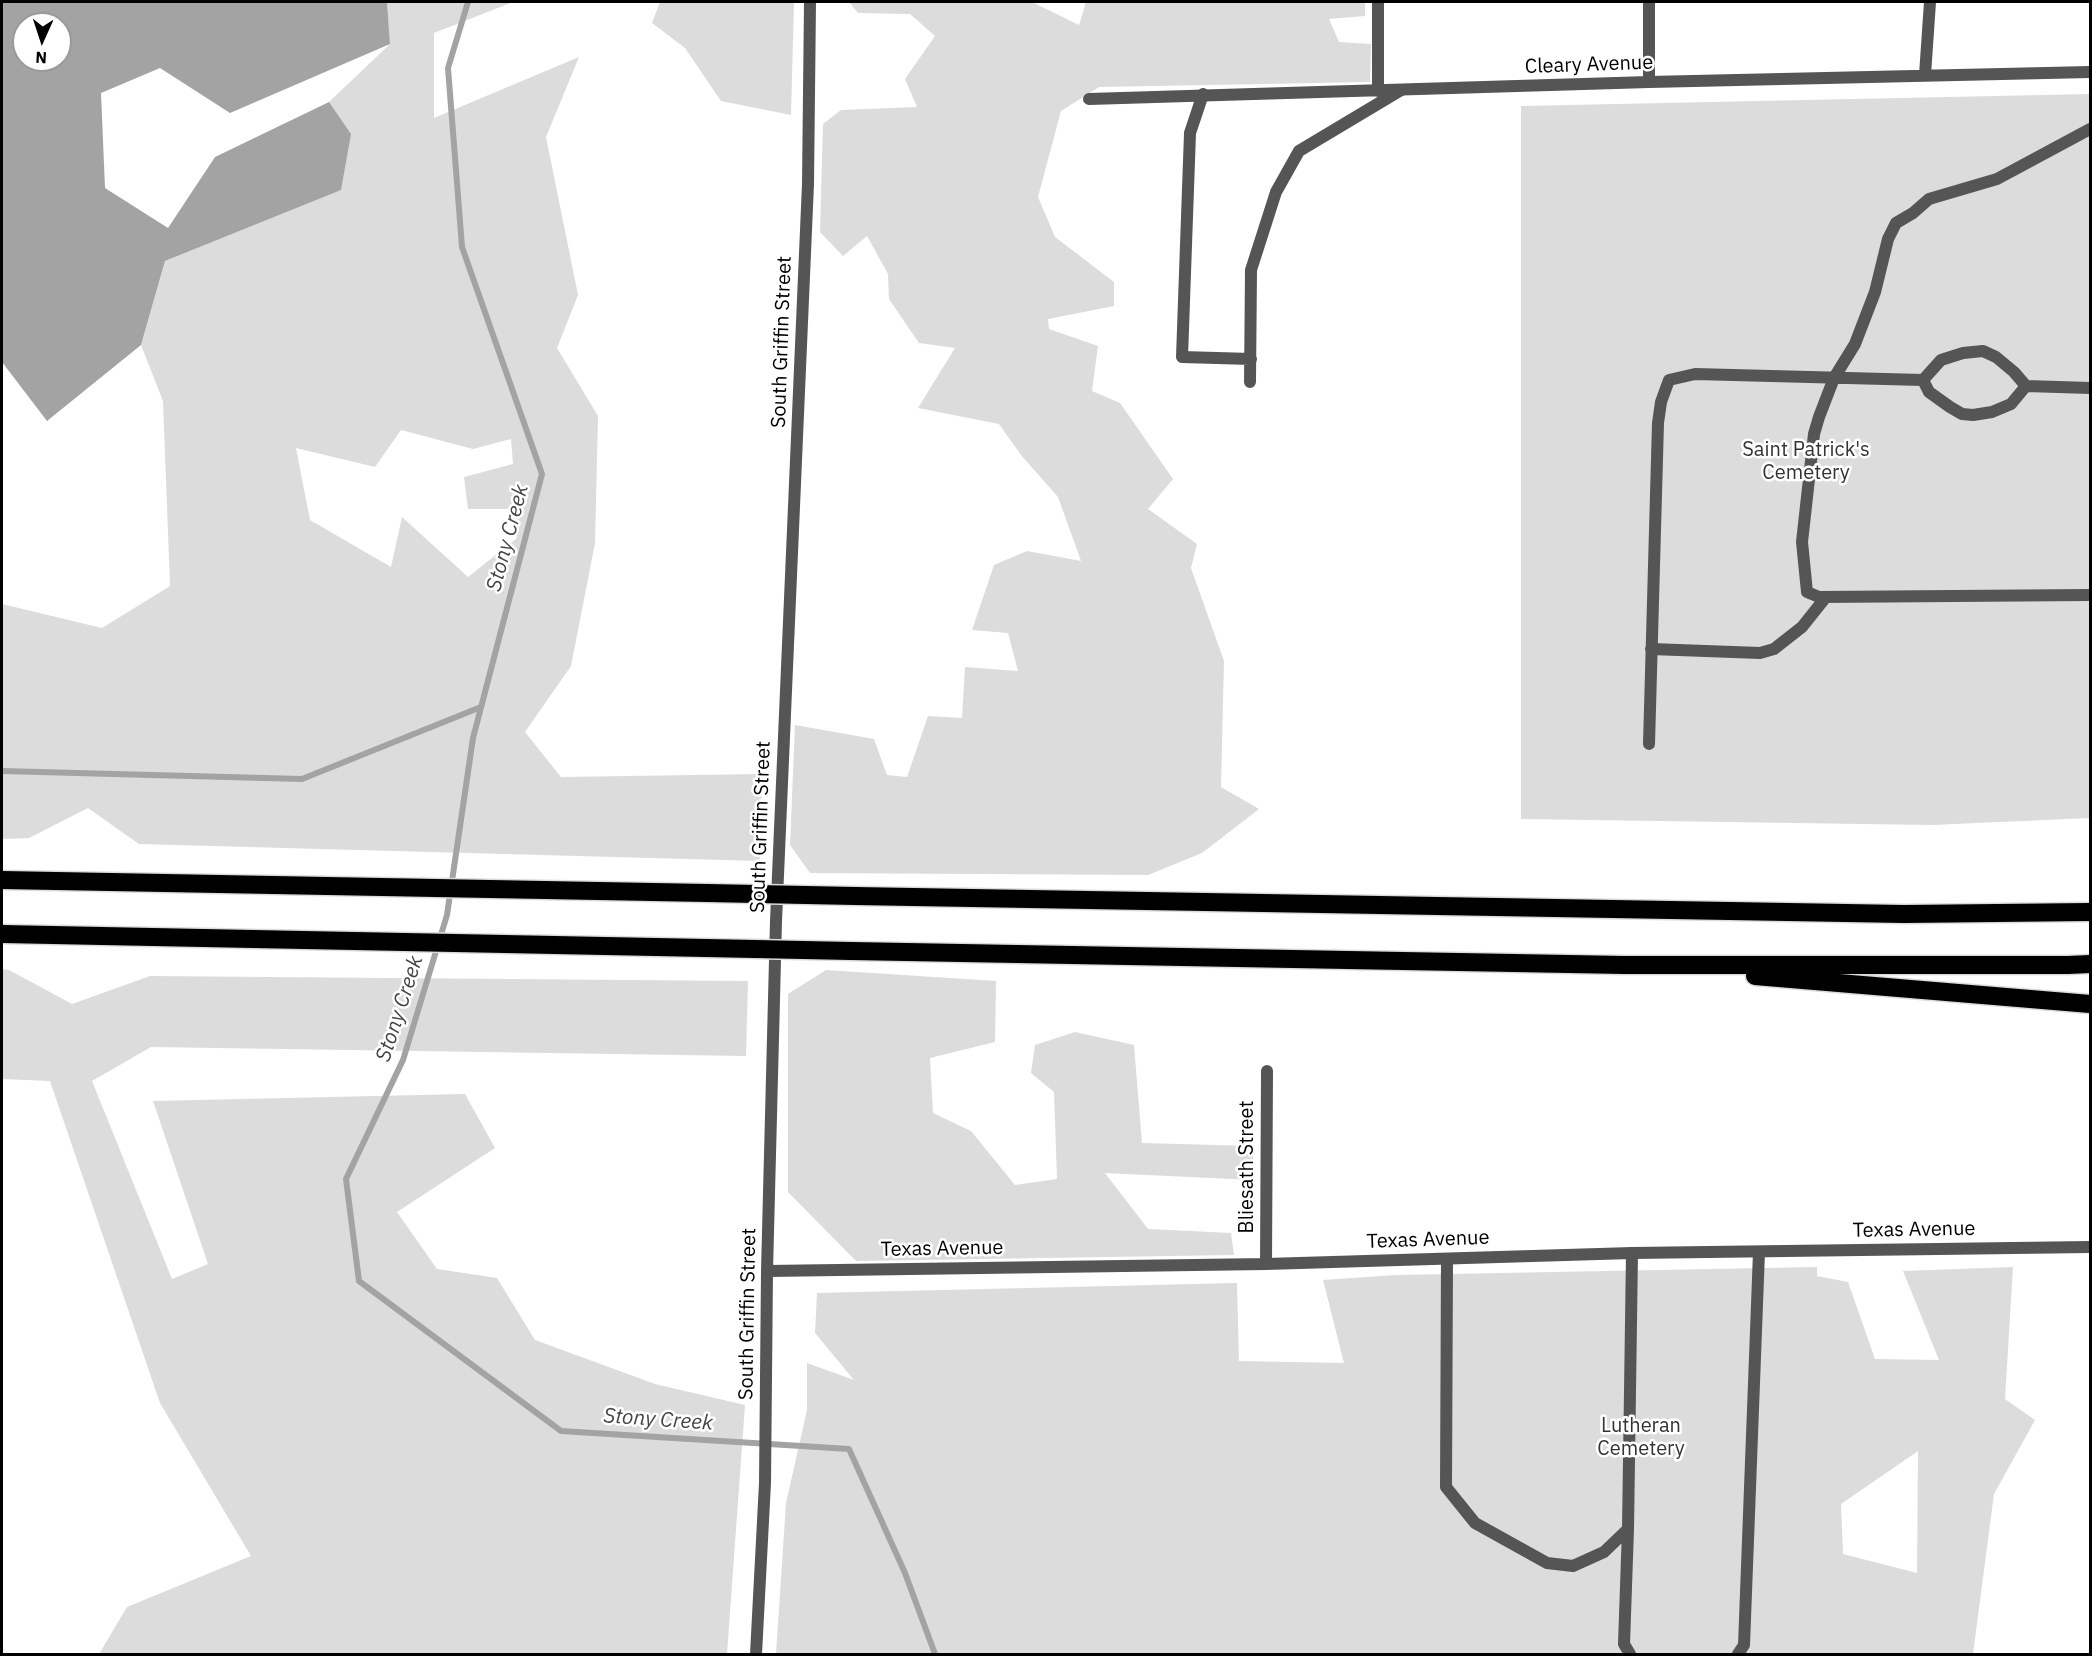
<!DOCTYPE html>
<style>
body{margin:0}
#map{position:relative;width:2092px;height:1656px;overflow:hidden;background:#fff;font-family:"IBM Plex Sans",sans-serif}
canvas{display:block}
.frame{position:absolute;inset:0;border:3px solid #000;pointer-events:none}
.north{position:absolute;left:12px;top:12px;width:60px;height:60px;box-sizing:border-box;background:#fff;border:2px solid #999;border-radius:50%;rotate:183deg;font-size:16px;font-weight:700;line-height:24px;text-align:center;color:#000}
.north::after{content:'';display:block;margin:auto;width:21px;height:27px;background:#000;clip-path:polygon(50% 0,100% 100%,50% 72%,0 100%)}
</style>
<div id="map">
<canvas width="2092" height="1656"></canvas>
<div class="frame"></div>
<div class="north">N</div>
</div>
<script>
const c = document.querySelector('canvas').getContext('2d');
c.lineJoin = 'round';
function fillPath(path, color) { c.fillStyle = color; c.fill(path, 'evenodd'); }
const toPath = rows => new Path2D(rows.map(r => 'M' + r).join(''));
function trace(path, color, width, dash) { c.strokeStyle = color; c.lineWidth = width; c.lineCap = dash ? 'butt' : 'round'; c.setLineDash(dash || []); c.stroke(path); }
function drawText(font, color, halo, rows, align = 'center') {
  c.font = font + ' "IBM Plex Sans",sans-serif'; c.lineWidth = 5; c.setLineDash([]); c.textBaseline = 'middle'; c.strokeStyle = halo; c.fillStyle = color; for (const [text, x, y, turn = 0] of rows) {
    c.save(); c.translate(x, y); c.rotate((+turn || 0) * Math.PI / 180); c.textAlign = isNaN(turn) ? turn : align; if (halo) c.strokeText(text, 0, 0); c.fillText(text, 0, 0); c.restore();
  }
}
fillPath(toPath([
 [387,2,513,2,434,33,434,118,579,57,546,137,578,295,557,348,598,416,595,543,571,666,525,732,561,777,762,774,760,861,139,844,88,808,29,838,2,839,2,604,102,628,170,586,163,401,141,345,165,261,340,190,350,134,329,102,390,44],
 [401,430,473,449,511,439,513,464,464,477,468,509,508,509,517,538,468,577,402,517,391,567,310,520,296,448,375,467],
 [660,2,794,2,791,115,721,101,685,48,652,23],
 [849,2,1032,2,1079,25,1086,2,1365,2,1365,16,1329,19,1339,42,1371,44,1370,82,1099,87,1061,111,1038,197,1055,237,1114,282,1114,306,1048,319,1049,329,1098,346,1092,391,1120,403,1173,479,1148,509,1197,544,1191,568,1224,661,1221,787,1259,809,1202,853,1148,875,810,873,790,845,795,725,874,739,887,775,907,777,928,716,962,718,965,667,1018,671,1008,633,972,630,994,565,1027,551,1081,561,1058,497,1021,455,999,424,918,408,955,348,919,343,889,299,888,274,867,236,843,256,820,232,823,124,841,110,917,107,905,79,935,36,910,14,858,13],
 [2090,94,2090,818,1932,825,1521,819,1521,106],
 [2,969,9,970,72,1004,150,976,748,981,746,1056,151,1047,92,1081,172,1279,208,1264,153,1101,465,1094,495,1148,397,1212,437,1269,497,1278,535,1340,655,1384,745,1405,727,1654,99,1654,127,1607,251,1556,160,1403,50,1081,2,1079],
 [826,970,996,981,995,1042,930,1058,933,1113,971,1131,1015,1185,1057,1179,1054,1092,1031,1073,1035,1045,1075,1032,1134,1045,1142,1143,1253,1146,1253,1180,1105,1173,1148,1229,1231,1233,1234,1255,856,1261,788,1192,788,994],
 [1817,1267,1817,1276,1848,1282,1875,1359,1939,1360,1903,1271,2013,1267,2005,1399,2035,1420,1994,1494,1973,1654,776,1654,786,1503,807,1410,807,1363,854,1380,815,1333,817,1293,1237,1283,1239,1361,1344,1363,1323,1280,1396,1275],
 [1918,1451,1917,1573,1843,1554,1841,1504]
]), '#dcdcdc');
fillPath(toPath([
 [2,2,387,2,390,44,230,113,160,68,101,93,105,188,168,228,215,157,329,102,351,134,341,190,165,261,141,345,47,421,2,362],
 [24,24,60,24,60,60,24,60]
]), '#a3a3a3');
trace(toPath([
 [468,2,448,68,462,247,542,474,473,738,447,915,403,1060,346,1179,359,1281,561,1431,849,1449,905,1573,935,1654],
 [2,771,302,779,481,707]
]), '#a3a3a3', 6);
const motorway = toPath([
 [2,880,707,893],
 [855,896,1904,914,2090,912],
 [2,934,706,948],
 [851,951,1624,965,2068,965,2090,964],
 [1755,976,2090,1004]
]);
trace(motorway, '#dbdbdb', 21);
trace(toPath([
 [1203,94,1190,133,1182,357,1251,359],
 [2090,129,1997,179,1929,199,1913,213,1896,223,1888,239,1875,292,1855,344,1834,378,1819,417,1814,434,1802,542,1807,592,1819,597,2090,595],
 [1250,382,1251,270,1276,192,1299,151,1401,90],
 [2026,386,2011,404,1992,412,1973,415,1962,414,1950,407,1929,392,1923,380,1941,360,1963,353,1983,351,1996,357,2014,372,2026,386,2090,388],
 [1651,649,1760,653,1774,649,1802,627,1826,597],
 [1649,744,1658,423,1661,402,1669,380,1695,374,1923,380],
 [1447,1259,1446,1487,1475,1523,1547,1563,1573,1566,1604,1552,1628,1529],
 [1630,1654,1624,1644,1628,1529,1632,1253],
 [1738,1654,1744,1645,1759,1252]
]), '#555', 12);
trace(toPath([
 [1649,2,1649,82],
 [1925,75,1930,2],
 [1378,91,1378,2],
 [1089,99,1649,82,2090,72],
 [1266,1264,1267,1071],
 [767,1271,1266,1264,1632,1253,2090,1247],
 [756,1654,765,1483,767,1271,776,921,808,184,810,2]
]), '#555', 12);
trace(motorway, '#000', 18);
const motorwayBridge = toPath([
 [707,893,855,896],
 [706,948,851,951]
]);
trace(motorwayBridge, '#dbdbdb', 21, []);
trace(motorwayBridge, '#000', 18);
drawText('20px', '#000', '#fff', [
 ["Cleary Avenue",1589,65,-2],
 ["South Griffin Street",782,342,-88],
 ["South Griffin Street",761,827,-88],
 ["Bliesath Street",1247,1167,-90],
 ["Texas Avenue",1914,1230,-1],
 ["Texas Avenue",1428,1240,-2],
 ["Texas Avenue",942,1249,-1],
 ["South Griffin Street",748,1314,-89]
]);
drawText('20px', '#333', '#fff', [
 ["Saint Patrick's",1806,450],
 ["Cemetery",1806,473],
 ["Lutheran",1641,1426],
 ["Cemetery",1641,1449]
]);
drawText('italic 21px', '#444', '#fff', [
 ["Stony Creek",508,538,-75],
 ["Stony Creek",400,1009,-72],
 ["Stony Creek",658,1420,4]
]);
</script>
